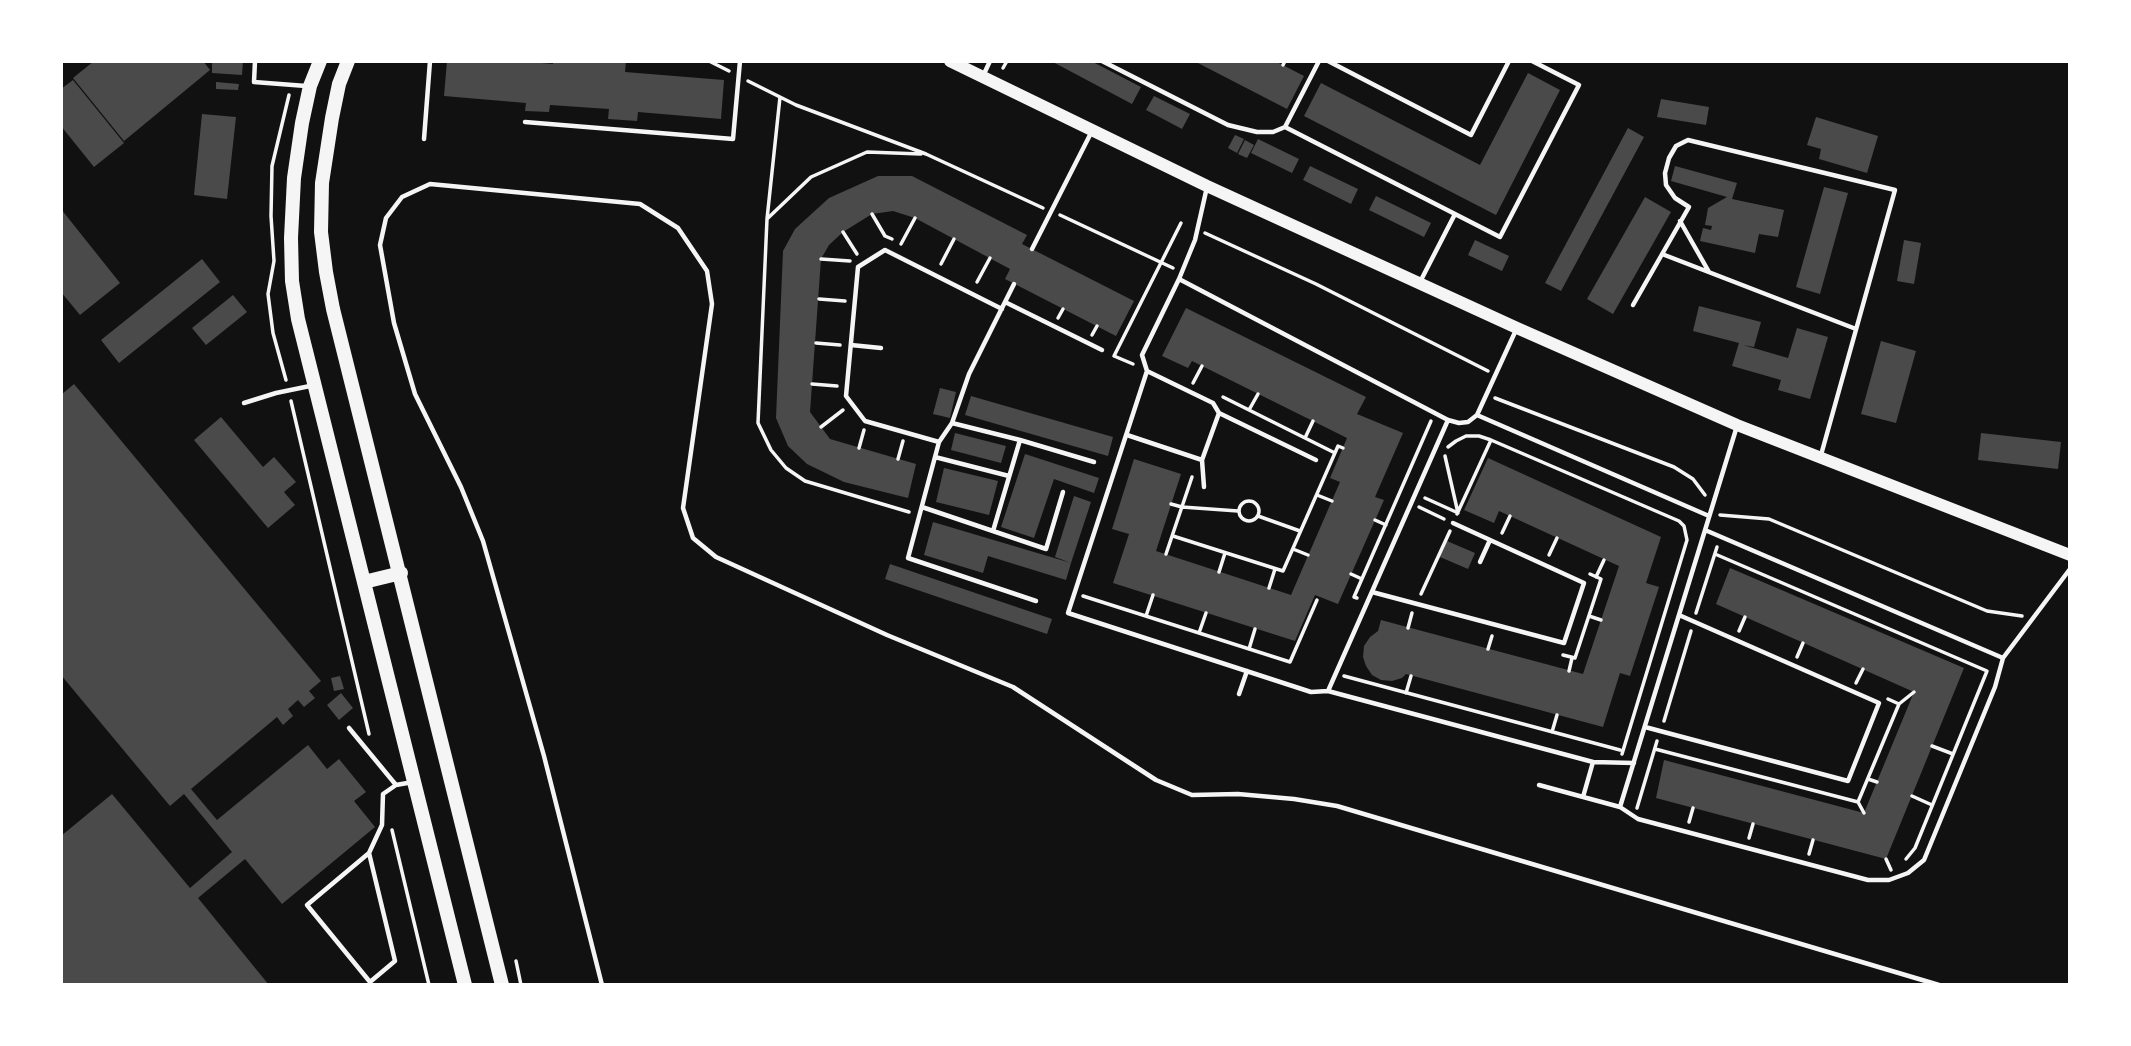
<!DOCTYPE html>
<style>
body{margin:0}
#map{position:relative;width:2131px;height:1046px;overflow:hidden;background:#111;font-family:Georgia,serif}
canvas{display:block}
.frame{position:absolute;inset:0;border:63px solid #fff;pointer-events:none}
</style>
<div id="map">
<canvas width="2131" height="1046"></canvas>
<div class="frame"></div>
</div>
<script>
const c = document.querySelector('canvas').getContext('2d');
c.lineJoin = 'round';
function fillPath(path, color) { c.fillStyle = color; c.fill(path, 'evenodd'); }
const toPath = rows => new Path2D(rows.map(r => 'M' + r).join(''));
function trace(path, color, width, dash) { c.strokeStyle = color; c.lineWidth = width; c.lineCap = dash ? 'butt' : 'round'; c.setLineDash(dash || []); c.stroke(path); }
fillPath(toPath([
 [94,61,203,61,210,70,124,141,73,78],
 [212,61,243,61,242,75,212,73],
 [447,61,518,61,553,64,553,61,626,61,625,72,724,80,721,119,638,112,637,121,608,119,609,109,550,105,549,112,525,111,526,103,444,96],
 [1051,61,1091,61,1141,87,1132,104],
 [1194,61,1275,61,1304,76,1287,109],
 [1528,73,1560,90,1496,215,1304,116,1321,83,1480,165],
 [73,80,124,143,94,167,61,126,61,89],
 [216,82,239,84,238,90,216,89],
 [1154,96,1190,114,1182,129,1146,110],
 [1661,99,1709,107,1706,125,1657,117],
 [202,114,236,117,227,199,194,195],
 [1816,117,1878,136,1867,173,1819,159,1821,149,1807,145],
 [1628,128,1644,137,1561,291,1545,283],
 [1235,135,1244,139,1237,153,1228,148],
 [1258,139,1299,159,1292,173,1251,153],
 [1245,140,1254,145,1247,158,1238,154],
 [1310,166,1358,189,1351,204,1303,180],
 [1675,166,1737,183,1732,199,1784,210,1778,237,1759,234,1755,253,1700,241,1703,228,1711,230,1712,226,1705,225,1708,208,1727,197,1671,181],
 [878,176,912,176,1027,235,1022,244,1134,301,1116,336,1005,279,1010,269,915,218,893,211,872,214,843,232,829,245,821,259,810,412,830,439,916,464,908,498,844,482,807,464,788,446,776,418,783,251,795,229,829,198],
 [1824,187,1848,193,1820,294,1796,287],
 [1376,196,1431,223,1424,237,1369,210],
 [1645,197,1671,212,1613,314,1587,299],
 [61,209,120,283,80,315,61,292],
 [1475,240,1509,256,1502,271,1468,255],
 [1904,240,1921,243,1914,284,1897,281],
 [202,259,220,282,119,363,101,340],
 [233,295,247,312,206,345,192,328],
 [1699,306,1761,322,1754,347,1743,345,1788,358,1797,328,1828,337,1810,399,1778,390,1781,380,1732,366,1739,343,1693,331],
 [1186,308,1366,397,1357,414,1403,433,1375,497,1384,500,1338,604,1315,595,1295,641,1113,583,1129,534,1112,529,1134,459,1181,474,1156,551,1291,595,1340,482,1330,478,1347,438,1192,361,1188,368,1162,356],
 [1881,341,1916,351,1896,423,1861,414],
 [74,384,321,681,309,691,315,698,304,707,298,700,288,709,293,716,283,725,277,717,191,789,217,820,308,745,327,769,339,759,366,792,354,801,375,827,282,904,245,859,198,898,269,985,61,985,61,836,112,794,190,888,232,852,184,794,170,806,61,675,61,395],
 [940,388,956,392,950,418,933,414],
 [971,396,1113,437,1108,456,965,415],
 [221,417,263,467,274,457,296,482,284,492,295,505,268,528,194,440],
 [955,433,1006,446,1001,463,951,450],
 [1981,433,2061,442,2058,469,1978,460],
 [1025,454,1099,478,1094,493,1054,479,1034,538,1001,527],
 [1488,458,1661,537,1646,583,1659,587,1630,676,1620,673,1603,727,1406,674,1402,678,1392,681,1381,680,1372,675,1366,666,1363,657,1364,646,1370,637,1378,631,1381,620,1583,674,1619,566,1499,511,1494,523,1464,510],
 [944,468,998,481,989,515,936,502],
 [1074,496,1091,502,1071,563,1055,557],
 [933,522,1071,563,1066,580,988,556,983,573,924,555],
 [1447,541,1475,553,1468,569,1440,557],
 [890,564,1052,619,1047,634,885,579],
 [1730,568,1964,668,1886,859,1656,798,1664,760,1864,813,1914,692,1716,604],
 [340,676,344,689,334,691,331,678],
 [341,693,353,708,339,720,327,705]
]), '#4a4a4a');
trace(toPath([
 [709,61,729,71],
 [1283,65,1285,61],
 [1003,68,1007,61],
 [748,81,796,105,926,154,1043,208],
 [780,97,767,219,758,423,771,450,786,468,805,481,909,512],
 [872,214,885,236,892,239],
 [1060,215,1173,268],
 [768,218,811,177,867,152,921,154],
 [843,232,857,254],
 [1205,233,1316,284,1488,371],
 [901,244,915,218],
 [821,259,850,261],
 [941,264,954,239],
 [977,282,990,258],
 [819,299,845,301],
 [1058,318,1063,309],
 [1092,335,1097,326],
 [816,343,840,345],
 [1114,356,1181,223],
 [1114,356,1133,364],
 [286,380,273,333,268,294,274,261,271,216,272,166,289,95],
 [1193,383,1202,366],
 [812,384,837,386],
 [1223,397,1335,453],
 [1495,398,1674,467,1693,479,1705,495],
 [291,401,369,734],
 [1249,410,1258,394],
 [821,427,843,410],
 [1305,438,1313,421],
 [1448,447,1456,441,1466,436,1479,436,1491,440,1679,521,1684,526,1687,540,1622,754],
 [859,448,864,430],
 [1445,456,1458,513],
 [898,459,903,441],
 [1317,495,1332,501],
 [1425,498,1456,512],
 '1239 511a10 10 0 1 1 20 0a10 10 0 1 1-20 0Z',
 [1171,504,1182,507,1238,511],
 [1419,507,1444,519],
 [1457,514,1491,440],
 [1720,515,1769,519,1987,611,2022,616],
 [1258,516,1300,531],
 [1375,520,1386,525],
 [1502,533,1510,516],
 [1173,536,1283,571,1338,446,1343,448],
 [1293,549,1308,555],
 [1166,554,1192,477],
 [1715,554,1987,671,1915,848,1906,859],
 [1549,555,1557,538],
 [1219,572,1225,553],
 [1351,574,1362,579],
 [1596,577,1604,560],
 [1269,588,1275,569],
 [1421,594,1450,531],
 [1083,596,1290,662,1317,600],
 [1357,598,1354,597,1431,421],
 [1696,613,1717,547],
 [1146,616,1153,595],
 [1589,616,1601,620],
 [1408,628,1412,613],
 [1739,631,1745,617],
 [1199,633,1206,613],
 [1249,649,1255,629],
 [1488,649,1492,636],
 [1563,655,1575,658,1601,579,1590,574],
 [1797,657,1803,643],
 [1569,671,1572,658],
 [1344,676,1620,750],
 [1856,683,1863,669],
 [1406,693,1411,676],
 [1888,699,1899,704],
 [1664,721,1691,631],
 [1552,732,1557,715],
 [1932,746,1953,754],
 [1655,749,1858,802,1864,813],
 [1868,779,1877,782],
 [1912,796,1932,805],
 [1858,802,1899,704,1914,692],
 [1637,808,1657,741],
 [1689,822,1693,808],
 [392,830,429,985],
 [1749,838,1753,824],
 [1809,854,1813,840],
 [1886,859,1891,870],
 [516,961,521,985]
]), '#f5f5f5', 3.5);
trace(toPath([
 [255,61,254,82,306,86],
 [1102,61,1228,125,1257,132,1273,132,1285,127],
 [1319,61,1285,127,1455,214],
 [1328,61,1471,135,1509,61],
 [983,76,990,61],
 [525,122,733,139,740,61],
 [424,139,430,61],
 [1207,187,1195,240,1179,279,1142,355,1147,371,1068,613,1311,692,1328,691,1593,762,1634,763],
 [1680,221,1709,272],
 [1032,249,1092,131],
 [1662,254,1856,329],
 [1179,279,1448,420,1459,423,1468,422,1477,415,1516,330],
 [1420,282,1455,214,1500,237,1579,85,1532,61],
 [1014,284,969,374,952,423,939,442,908,558,1036,601],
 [1005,302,1102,350],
 [1633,305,1689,207,1675,198,1666,185,1665,173,1669,158,1676,146,1688,140,1895,190,1821,455],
 [851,345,881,348],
 [1147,371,1213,403,1219,413,1316,460],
 [244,403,276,393,310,386],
 [1477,415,1709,516],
 [952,423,1020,440,1094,462],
 [1127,435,1202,460],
 [939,442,865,421,846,396,858,267,885,250,1002,309],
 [935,457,1009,476],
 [1204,487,1202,460,1219,413],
 [922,507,1046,549,1063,492],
 [1705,530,2003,658],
 [993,531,1020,440],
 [1480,562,1490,540],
 [1372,592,1564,643,1584,583,1453,523],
 [1328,691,1448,420],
 [1239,694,1247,671],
 [1645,727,1848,781,1879,703,1679,615],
 [349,728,396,785],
 [1539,785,1620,807,1638,819,1868,880,1889,880,1908,873,1924,860,1995,687,2003,658,2070,569],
 [1583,797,1593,762],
 [1620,807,1737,426],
 [369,853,307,905,370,982,395,961,369,853,382,825,383,794,396,785,413,782],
 [602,985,544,756,483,541,461,487,415,394,394,323,380,245,386,218,402,197,430,184,640,204,678,228,707,271,712,304,683,508,693,538,716,557,887,635,1013,687,1156,780,1192,795,1238,794,1294,799,1337,806,1939,985]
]), '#f5f5f5', 4.5);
trace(toPath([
 [950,61,1207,186,1517,328,1737,425,2070,555]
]), '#f5f5f5', 12);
trace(toPath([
 [320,61,310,86,302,123,294,178,291,238,292,281,298,319,465,985],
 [348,61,339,84,332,118,322,183,321,232,326,272,333,309,502,985],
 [364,582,401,573]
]), '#f5f5f5', 14);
</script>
